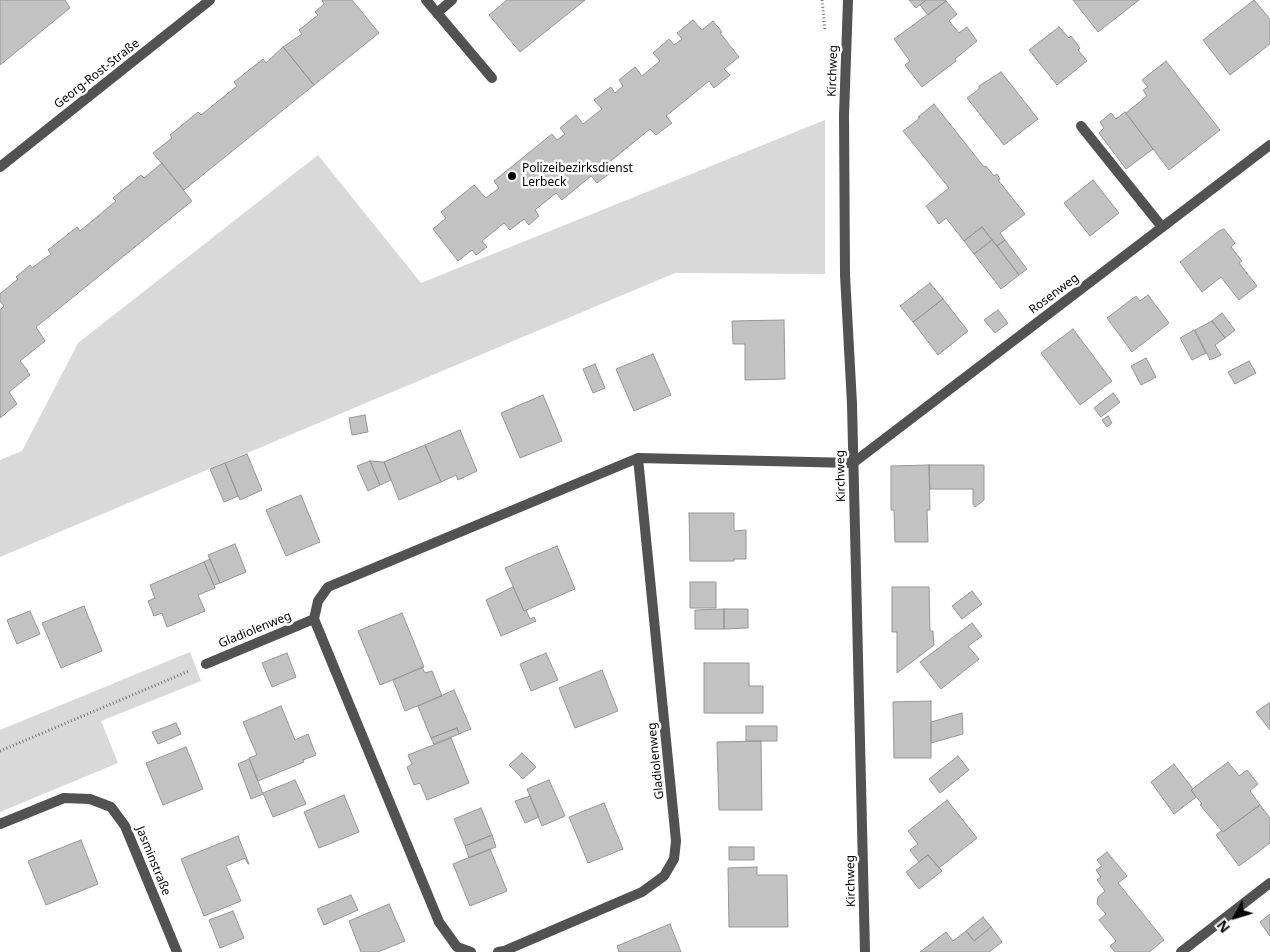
<!DOCTYPE html>
<meta charset="utf-8">
<style>
body{margin:0}
#map{position:relative;width:1270px;height:952px;overflow:hidden;background:#fff;font-family:"Noto Sans",sans-serif}
canvas{display:block}
.north{position:absolute;left:1210px;top:892px;width:50px;height:50px;-webkit-text-stroke:4px #fff;paint-order:stroke;rotate:231deg;font-size:14px;font-weight:700;line-height:20px;text-align:center;color:#000}
.north::after{content:'';display:block;margin:auto;width:18px;height:22px;background:#000;clip-path:polygon(50% 0,100% 100%,50% 72%,0 100%)}
</style>
<div id="map">
<canvas width="1270" height="952"></canvas>
<div class="north">N</div>
</div>
<script>
const c = document.querySelector('canvas').getContext('2d');
c.lineJoin = 'round';
function fillPath(path, color) { c.fillStyle = color; c.fill(path, 'evenodd'); }
const toPath = rows => new Path2D(rows.map(r => 'M' + r).join(''));
function trace(path, color, width, dash) { c.strokeStyle = color; c.lineWidth = width; c.lineCap = dash ? 'butt' : 'round'; c.setLineDash(dash || []); c.stroke(path); }
function drawText(font, color, halo, rows, align = 'center') {
  c.font = font + ' "Noto Sans",sans-serif'; c.lineWidth = 5; c.setLineDash([]); c.textBaseline = 'middle'; c.strokeStyle = halo; c.fillStyle = color; for (const [text, x, y, turn = 0] of rows) {
    c.save(); c.translate(x, y); c.rotate((+turn || 0) * Math.PI / 180); c.textAlign = isNaN(turn) ? turn : align; if (halo) c.strokeText(text, 0, 0); c.fillText(text, 0, 0); c.restore();
  }
}
fillPath(toPath([
 [825,120,825,274,675,273,0,557,0,460,22,451,78,343,318,155,421,283],
 [190,652,201,681,101,721,118,763,0,812,0,730]
]), '#d9d9d9');
const building = toPath([
 [0,0,65,0,70,8,0,65,0,0],
 [322,0,352,0,379,33,314,85,283,47,302,34,299,30,318,15,315,12,324,4,322,0],
 [507,0,585,0,520,52,489,15,507,0],
 [909,0,926,0,916,8,909,0],
 [926,0,945,0,946,1,928,15,920,5,926,0],
 [1073,0,1139,0,1098,32,1073,0],
 [1254,0,1270,19,1270,44,1230,75,1203,40,1254,0],
 [946,1,957,14,949,21,959,33,967,27,977,41,955,59,956,61,922,87,905,65,910,61,894,39,946,1],
 [693,20,702,30,713,21,722,32,720,33,739,57,724,69,730,75,714,88,709,81,666,116,672,123,656,135,650,129,607,164,613,171,597,183,591,176,562,200,556,193,535,210,539,216,529,225,524,219,510,230,504,223,482,241,487,247,476,255,472,250,458,261,433,229,446,218,441,212,474,185,486,198,499,188,494,181,552,134,557,140,565,134,560,128,576,115,583,124,602,109,594,100,611,87,615,93,623,86,619,80,635,67,642,76,660,61,653,53,669,39,674,45,682,39,677,33,693,20],
 [1059,27,1069,38,1071,36,1080,48,1078,50,1087,61,1057,85,1029,50,1059,27],
 [283,47,314,85,184,190,153,153,172,138,170,135,198,112,201,115,237,86,234,82,263,59,266,63,283,47],
 [1166,61,1220,130,1169,170,1126,113,1147,96,1143,90,1148,87,1142,80,1166,61],
 [1001,72,1038,119,1004,145,967,98,979,89,979,86,1001,72],
 [934,104,984,167,986,166,994,176,997,174,1000,179,998,180,1025,214,1000,233,1005,240,997,246,982,227,964,241,946,218,939,224,926,206,949,188,903,131,920,118,918,117,934,104],
 [1125,112,1153,149,1126,169,1099,133,1104,128,1100,122,1111,113,1116,119,1125,112],
 [162,163,192,201,36,327,45,341,20,361,28,371,27,371,30,375,9,392,17,404,0,418,0,310,4,306,0,301,0,294,18,279,16,277,30,265,32,268,44,259,51,254,48,250,77,227,80,231,116,201,113,198,141,175,144,178,162,163],
 [1093,180,1119,213,1090,236,1064,203,1093,180],
 [982,227,992,240,974,254,964,241,982,227],
 [1224,229,1235,243,1231,247,1242,261,1239,263,1257,286,1239,300,1221,277,1202,292,1180,262,1219,231,1224,229],
 [992,240,1019,275,1001,289,974,254,992,240],
 [1005,240,1027,269,1019,275,997,246,1005,240],
 [930,283,943,299,913,322,900,306,930,283],
 [1148,295,1169,323,1132,352,1107,318,1136,296,1140,301,1148,295],
 [943,299,968,331,938,355,913,322,943,299],
 [998,310,1008,323,995,333,984,320,998,310],
 [1222,313,1235,330,1225,338,1212,321,1222,313],
 [784,320,785,379,745,380,745,344,733,344,732,321,784,320],
 [1212,321,1225,338,1215,345,1221,355,1210,360,1195,330,1212,321],
 [1073,329,1112,381,1080,405,1041,353,1073,329],
 [1194,330,1206,353,1192,360,1180,338,1194,330],
 [653,354,671,395,634,411,616,369,653,354],
 [1146,358,1156,377,1141,385,1131,366,1146,358],
 [1249,361,1256,373,1235,384,1228,372,1249,361],
 [595,364,605,388,593,393,583,369,595,364],
 [1113,393,1120,402,1101,417,1094,408,1113,393],
 [543,395,562,441,520,458,501,413,543,395],
 [365,415,368,432,352,435,349,418,365,415],
 [1108,416,1112,423,1107,427,1102,420,1108,416],
 [460,430,477,471,458,480,456,475,441,482,425,445,460,430],
 [425,445,441,482,399,500,384,462,425,445],
 [247,454,262,490,240,500,225,463,247,454],
 [370,461,384,462,391,480,380,485,370,461],
 [370,461,380,485,368,491,357,466,370,461],
 [225,463,238,496,224,502,210,469,225,463],
 [929,465,930,510,927,510,928,542,895,542,894,510,891,510,891,466,929,465],
 [929,465,984,465,984,500,975,507,973,504,973,489,930,489,929,465],
 [301,495,320,542,286,556,266,510,301,495],
 [689,513,734,513,734,531,746,530,746,559,734,559,734,561,690,561,689,513],
 [235,544,246,572,220,583,208,555,235,544],
 [557,546,575,589,524,611,505,568,557,546],
 [210,559,220,583,214,585,204,562,210,559],
 [204,562,215,588,198,595,205,611,167,627,162,613,154,616,148,601,155,598,150,585,204,562],
 [690,582,716,582,716,608,690,608,690,582],
 [513,587,524,611,526,610,530,619,534,617,536,621,501,636,486,600,513,587],
 [892,587,929,587,930,631,933,631,934,645,897,673,897,632,892,632,892,587],
 [972,591,982,604,962,619,952,606,972,591],
 [84,606,102,651,61,668,42,623,84,606],
 [724,609,748,609,748,628,724,629,724,609],
 [724,609,724,629,695,629,695,610,724,609],
 [30,611,40,634,17,644,7,620,30,611],
 [402,613,424,667,380,685,358,631,402,613],
 [972,623,982,636,968,646,979,659,941,689,920,662,972,623],
 [287,653,296,677,272,687,262,663,287,653],
 [546,653,558,680,531,691,520,664,546,653],
 [704,663,749,663,749,686,763,686,763,713,704,713,704,663],
 [422,667,425,673,432,671,442,696,405,711,393,680,422,667],
 [602,670,618,711,575,728,559,688,602,670],
 [454,690,471,729,459,734,457,728,431,738,418,706,454,690],
 [931,701,931,758,894,758,893,702,931,701],
 [1269,703,1270,705,1270,730,1256,712,1269,703],
 [281,706,295,740,308,734,316,755,303,760,304,762,258,781,249,758,257,755,243,722,281,706],
 [962,713,963,734,931,743,931,722,962,713],
 [176,723,181,734,158,744,152,732,176,723],
 [746,726,777,726,777,741,746,741,746,726],
 [457,728,459,734,434,744,431,738,457,728],
 [451,738,469,783,427,800,420,783,414,785,407,767,412,764,408,755,451,738],
 [761,741,762,810,719,810,717,742,761,741],
 [186,747,203,789,163,805,146,763,186,747],
 [522,753,536,767,523,779,509,765,522,753],
 [958,756,969,770,940,793,929,779,958,756],
 [249,759,263,794,251,799,238,764,249,759],
 [1228,762,1239,776,1247,770,1258,784,1250,791,1260,805,1223,832,1200,805,1202,804,1191,790,1228,762],
 [1174,764,1193,789,1191,790,1196,797,1174,814,1151,782,1174,764],
 [295,780,306,804,273,817,263,793,295,780],
 [549,780,565,816,542,826,527,789,549,780],
 [344,795,359,832,319,848,304,812,344,795],
 [530,796,539,817,525,823,515,801,530,796],
 [947,800,977,838,939,868,928,855,919,862,910,850,918,844,908,831,947,800],
 [604,803,623,849,588,863,569,817,604,803],
 [1260,805,1270,818,1270,843,1239,866,1216,835,1222,830,1223,832,1260,805],
 [481,808,492,835,465,846,454,819,481,808],
 [492,835,496,847,469,858,465,846,492,835],
 [238,836,249,864,248,864,245,858,226,866,241,901,204,916,181,859,238,836],
 [81,840,98,884,46,905,28,861,81,840],
 [729,847,754,847,754,860,729,860,729,847],
 [490,849,507,891,470,906,453,864,490,849],
 [1107,852,1127,876,1118,883,1164,940,1149,952,1115,952,1110,946,1116,941,1099,920,1106,914,1097,904,1098,897,1105,891,1097,880,1101,877,1096,870,1102,866,1097,860,1107,852],
 [928,855,942,871,919,889,906,872,928,855],
 [757,867,757,875,787,875,788,927,729,927,728,868,757,867],
 [351,895,358,910,324,925,317,909,351,895],
 [389,904,405,941,378,952,361,952,349,921,389,904],
 [233,911,244,938,220,948,209,920,233,911],
 [1270,914,1270,936,1260,922,1270,914],
 [983,917,991,927,974,941,966,931,983,917],
 [670,924,681,952,619,952,617,946,670,924],
 [991,927,1002,942,989,952,920,952,946,932,953,941,966,931,974,941,991,927]
]);
fillPath(building, '#c2c2c2');
trace(building, '#969696', 1);
trace(toPath([
 [822,0,825,31],
 [0,751,189,671]
]), '#747474', 3, [1, 2.5]);
trace(toPath([
 [437,13,452,0],
 [1081,126,1162,227]
]), '#525252', 10);
trace(toPath([
 [426,0,492,78],
 [0,167,210,0],
 [314,619,318,601,328,587,638,458,853,463,1270,145],
 [206,664,314,619,439,922,457,947,471,952],
 [0,824,64,798,90,799,111,807,125,826,177,952],
 [498,952,504,951,642,892,664,876,674,859,676,841,638,458],
 [1181,952,1270,883]
]), '#525252', 10);
trace(toPath([
 [848,0,844,115,845,275,852,404,865,952]
]), '#525252', 10);
for (const [x, y, r, color] of [
 [512,176,5,"#000"]
]) { const dot = new Path2D(); dot.arc(x, y, r, 0, 2 * Math.PI); c.fillStyle = color; c.fill(dot); trace(dot, '#fff', 2); }
drawText('12px', '#000', '#fff', [
 ["Kirchweg",833,71,-88],
 ["Georg-Rost-Straße",97,74,-38],
 ["Rosenweg",1054,294,-37],
 ["Kirchweg",841,476,-91],
 ["Gladiolenweg",255,630,-22],
 ["Gladiolenweg",656,761,-96],
 ["Jasminstraße",153,861,68],
 ["Kirchweg",851,881,-91]
]);
drawText('12px', '#000', '#fff', [
 ["Polizeibezirksdienst",522,169],
 ["Lerbeck",522,183]
], 'left');
</script>
